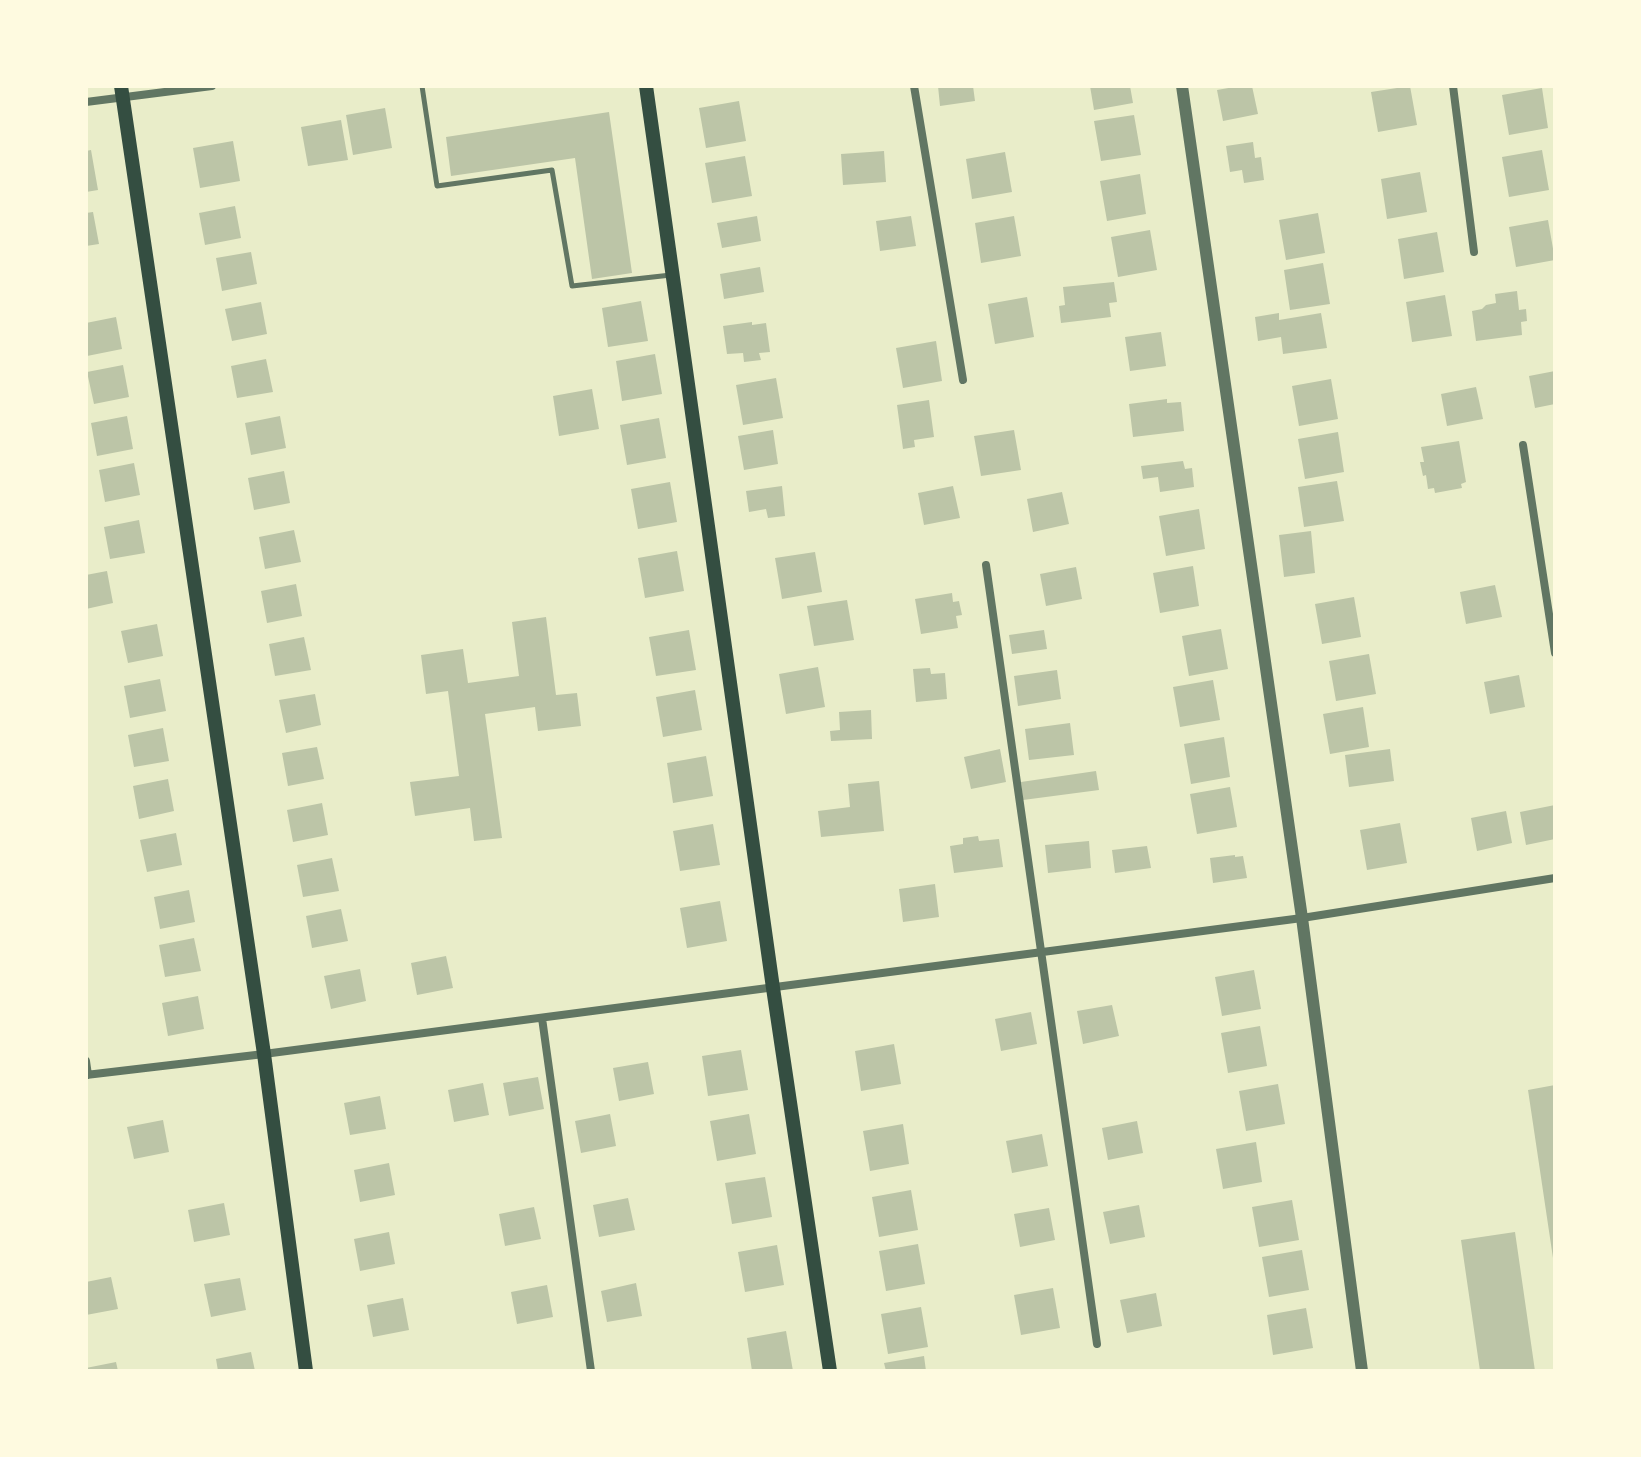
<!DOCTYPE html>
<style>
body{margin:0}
#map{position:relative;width:1641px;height:1457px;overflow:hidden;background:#e9edc9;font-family:"Golos Text",sans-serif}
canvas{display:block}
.frame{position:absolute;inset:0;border:88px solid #fefae0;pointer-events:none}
</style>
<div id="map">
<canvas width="1641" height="1457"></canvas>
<div class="frame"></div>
</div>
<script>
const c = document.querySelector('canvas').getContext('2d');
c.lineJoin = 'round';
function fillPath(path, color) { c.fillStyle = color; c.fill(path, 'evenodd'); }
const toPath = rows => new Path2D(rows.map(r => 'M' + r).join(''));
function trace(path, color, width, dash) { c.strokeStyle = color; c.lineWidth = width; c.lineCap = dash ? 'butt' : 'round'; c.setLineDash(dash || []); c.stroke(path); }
fillPath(toPath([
 [938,86,973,86,975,101,940,106],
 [1090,86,1130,86,1133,103,1094,110],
 [1240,86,1252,86,1258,114,1223,121,1217,90],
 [1410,86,1417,125,1378,132,1371,92],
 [1542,88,1548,128,1509,135,1502,95],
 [739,101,746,141,706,148,699,108],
 [385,108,392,148,353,155,346,115],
 [609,112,632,273,592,279,575,158,451,176,446,137],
 [1134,115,1141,155,1101,161,1094,121],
 [341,120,348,160,308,166,301,127],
 [233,141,240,181,200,188,193,148],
 [1253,142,1255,158,1261,157,1264,180,1244,183,1242,170,1230,172,1226,146],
 [91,150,98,190,86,192,86,151],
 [1542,150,1549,190,1509,197,1502,157],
 [884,151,886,182,843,185,841,154],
 [1005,152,1012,192,972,199,966,159],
 [745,156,752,196,712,203,705,163],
 [1420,172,1427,212,1387,219,1381,179],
 [1140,174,1146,214,1107,221,1100,181],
 [235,206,241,238,205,245,199,213],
 [93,212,99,244,86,246,86,213],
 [1318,213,1325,253,1286,260,1279,220],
 [757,216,761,241,722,248,717,223],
 [911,216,916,246,880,251,876,221],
 [1014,216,1021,256,981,263,975,223],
 [1548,220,1555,260,1516,267,1509,227],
 [1150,230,1157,270,1118,277,1111,237],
 [1437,232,1444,272,1404,279,1398,239],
 [251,252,257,284,222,291,216,258],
 [1323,263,1330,304,1290,310,1284,270],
 [760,267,764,292,724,299,720,274],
 [1114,282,1117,302,1109,303,1111,317,1061,323,1059,306,1065,305,1063,287],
 [1517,291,1519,310,1526,309,1527,321,1521,322,1522,335,1476,341,1472,311,1482,309,1486,305,1496,303,1495,294],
 [1445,295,1452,336,1412,342,1406,302],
 [1027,297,1034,337,995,344,988,304],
 [641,301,648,341,608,347,602,308],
 [261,302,267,334,232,341,225,309],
 [1279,313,1279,320,1321,313,1327,348,1283,354,1281,337,1258,341,1255,317],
 [116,317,122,349,87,356,86,323],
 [752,322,752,325,766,323,770,352,759,353,761,360,744,362,743,353,727,354,723,326],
 [1161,332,1166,366,1130,371,1125,337],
 [936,341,942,381,903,388,896,348],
 [655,354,662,394,622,401,616,361],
 [266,359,273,392,237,398,231,366],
 [123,365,129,397,94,404,87,372],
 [1555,371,1555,404,1535,408,1529,376],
 [776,378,783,418,743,425,736,385],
 [1331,379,1338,419,1299,426,1292,386],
 [1476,387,1483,419,1447,426,1441,394],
 [592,389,599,429,559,436,553,396],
 [1167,399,1167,403,1181,402,1184,431,1133,437,1129,404],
 [929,400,934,437,914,440,915,447,903,449,897,405],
 [127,416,133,449,97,456,91,423],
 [280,416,286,448,251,455,245,423],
 [659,418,666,458,627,465,620,425],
 [773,430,778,464,744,470,738,436],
 [1014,430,1021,470,981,476,974,436],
 [1338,432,1344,472,1305,479,1298,439],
 [1459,441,1466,482,1461,484,1462,488,1435,493,1434,488,1428,489,1426,475,1423,476,1420,462,1424,462,1421,447],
 [1183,461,1185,469,1192,468,1194,487,1160,492,1158,477,1143,479,1141,466],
 [134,463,140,495,105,502,99,470],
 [284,471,290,503,254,510,248,478],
 [1337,481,1344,521,1304,527,1298,487],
 [670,482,677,522,638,529,631,489],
 [782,486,785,516,768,518,766,509,749,512,746,491],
 [953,486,960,518,924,525,918,493],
 [1062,492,1069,524,1033,532,1027,499],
 [1199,509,1205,549,1166,556,1159,516],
 [139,520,145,553,110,559,104,527],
 [294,530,301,562,265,569,259,537],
 [1311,531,1315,573,1284,577,1279,535],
 [677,551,684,591,645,598,638,558],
 [815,552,822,592,782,599,775,558],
 [1193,566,1199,606,1160,613,1153,573],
 [1076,567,1082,599,1046,606,1040,574],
 [107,571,113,603,86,609,86,575],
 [296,584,302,616,267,623,261,591],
 [1495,585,1502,617,1466,624,1460,592],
 [952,593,953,602,959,601,962,615,956,616,958,628,921,634,915,599],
 [1354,597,1361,637,1322,644,1315,604],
 [847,600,854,640,814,646,807,606],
 [546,617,556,695,577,693,581,726,538,731,535,707,485,714,502,838,474,841,470,808,415,816,410,782,459,776,448,691,426,694,421,655,463,649,468,683,519,676,512,622],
 [157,624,163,656,128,663,121,631],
 [1221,629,1228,669,1189,676,1182,636],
 [689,630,696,670,656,676,649,637],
 [1044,630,1047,649,1012,654,1009,635],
 [304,637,311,670,275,676,269,644],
 [1369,654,1376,694,1336,701,1329,661],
 [818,667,825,707,786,714,779,674],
 [930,668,931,674,945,673,947,699,916,702,913,669],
 [1057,670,1061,699,1018,706,1014,676],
 [1519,675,1525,707,1490,714,1484,682],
 [160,679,166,711,130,718,124,686],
 [1213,680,1220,720,1180,727,1173,687],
 [695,690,702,730,663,737,656,697],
 [315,694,321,725,286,733,279,700],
 [1363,707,1369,747,1330,754,1323,714],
 [871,710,872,739,831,741,830,731,840,730,839,712],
 [1070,723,1074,755,1029,760,1025,729],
 [163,728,169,761,134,767,128,735],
 [1224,737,1230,777,1191,784,1184,744],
 [317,747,324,779,288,786,282,753],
 [1000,749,1006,782,971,789,964,757],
 [1390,749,1394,781,1349,787,1345,755],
 [706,756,713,796,673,803,667,763],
 [1096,771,1099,790,1023,800,1021,782],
 [168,779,174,811,139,819,133,786],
 [879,781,884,831,821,837,818,811,850,807,848,784],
 [1230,787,1237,827,1197,834,1190,794],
 [322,803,328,835,293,842,287,810],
 [1555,805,1555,839,1526,845,1520,812],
 [1506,811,1512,843,1477,851,1471,818],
 [1400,823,1407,863,1367,870,1360,830],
 [713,824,720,865,680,871,673,831],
 [176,833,182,865,147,872,140,840],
 [978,836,979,841,999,839,1003,867,954,873,950,846,963,844,963,838],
 [1089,841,1091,868,1048,873,1045,845],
 [1147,846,1151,868,1115,873,1112,850],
 [1235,855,1235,857,1243,856,1247,878,1213,883,1210,858],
 [332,858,339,891,303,897,297,865],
 [935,884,939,917,903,922,899,889],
 [189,890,195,922,160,929,154,897],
 [720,901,727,941,687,948,680,908],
 [341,909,348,941,312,948,306,916],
 [194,938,201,971,165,977,159,945],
 [446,956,453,988,417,995,411,963],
 [360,969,366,1001,331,1009,324,976],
 [1254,970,1261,1009,1222,1016,1215,977],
 [198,996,204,1029,168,1036,162,1003],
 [1112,1005,1119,1036,1083,1044,1077,1011],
 [1031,1012,1037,1044,1001,1051,995,1019],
 [1260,1026,1267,1066,1228,1073,1221,1033],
 [894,1044,901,1084,861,1091,855,1051],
 [741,1050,748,1090,708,1096,702,1056],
 [648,1062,654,1094,619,1101,613,1068],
 [538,1077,544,1109,509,1116,503,1083],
 [483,1083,489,1115,454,1122,448,1090],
 [1278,1084,1285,1124,1246,1131,1239,1091],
 [1555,1085,1555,1258,1553,1258,1528,1090],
 [380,1096,386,1129,350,1135,344,1103],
 [610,1114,616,1146,581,1153,575,1121],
 [749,1114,756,1154,717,1161,710,1121],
 [163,1120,169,1152,134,1159,127,1127],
 [1137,1121,1143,1153,1108,1160,1102,1128],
 [903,1124,909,1164,870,1171,863,1131],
 [1042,1134,1048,1166,1012,1173,1006,1141],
 [1256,1142,1262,1182,1223,1189,1216,1149],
 [389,1163,395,1195,360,1202,354,1170],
 [765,1177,772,1217,732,1224,725,1183],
 [911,1190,918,1230,879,1237,872,1197],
 [628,1198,635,1230,599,1237,593,1205],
 [1292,1200,1299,1240,1259,1247,1252,1207],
 [224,1203,230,1235,194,1242,188,1210],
 [1139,1205,1145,1237,1110,1244,1103,1212],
 [534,1207,541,1239,505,1246,499,1214],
 [1049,1208,1055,1240,1020,1247,1014,1214],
 [389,1232,395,1264,360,1271,354,1239],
 [1515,1232,1535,1371,1480,1371,1461,1240],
 [918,1244,925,1284,886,1291,879,1251],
 [777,1245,784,1285,745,1292,738,1252],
 [1302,1250,1309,1290,1269,1297,1262,1257],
 [111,1277,118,1309,86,1315,86,1282],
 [240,1278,246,1310,211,1317,204,1284],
 [636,1283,642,1316,607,1322,601,1291],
 [547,1285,553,1317,517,1324,511,1292],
 [1053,1288,1060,1328,1021,1335,1014,1295],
 [1156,1293,1162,1326,1127,1333,1120,1300],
 [403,1298,409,1330,373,1337,367,1305],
 [921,1307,928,1347,888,1354,881,1314],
 [1306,1308,1313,1348,1273,1355,1267,1315],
 [786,1331,793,1371,752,1371,747,1338],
 [251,1352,255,1371,218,1371,216,1359],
 [924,1356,926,1371,886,1371,884,1363],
 [116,1362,118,1371,86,1371,86,1368]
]), '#bcc5a7');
trace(toPath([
 [422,86,437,186,552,170,572,286,671,275]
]), '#617663', 5);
trace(toPath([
 [914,86,963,380],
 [1453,86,1474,252],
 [86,102,212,86],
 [1523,445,1555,653],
 [986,565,1097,1344],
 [542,1018,591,1371],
 [86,1061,88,1075],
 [86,1075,264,1054,1302,918,1555,878]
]), '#617663', 8);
trace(toPath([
 [1182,86,1302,918,1362,1371]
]), '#617663', 12);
trace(toPath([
 [121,86,264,1054,306,1371],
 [646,86,773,988,830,1371]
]), '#344e41', 14);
</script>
